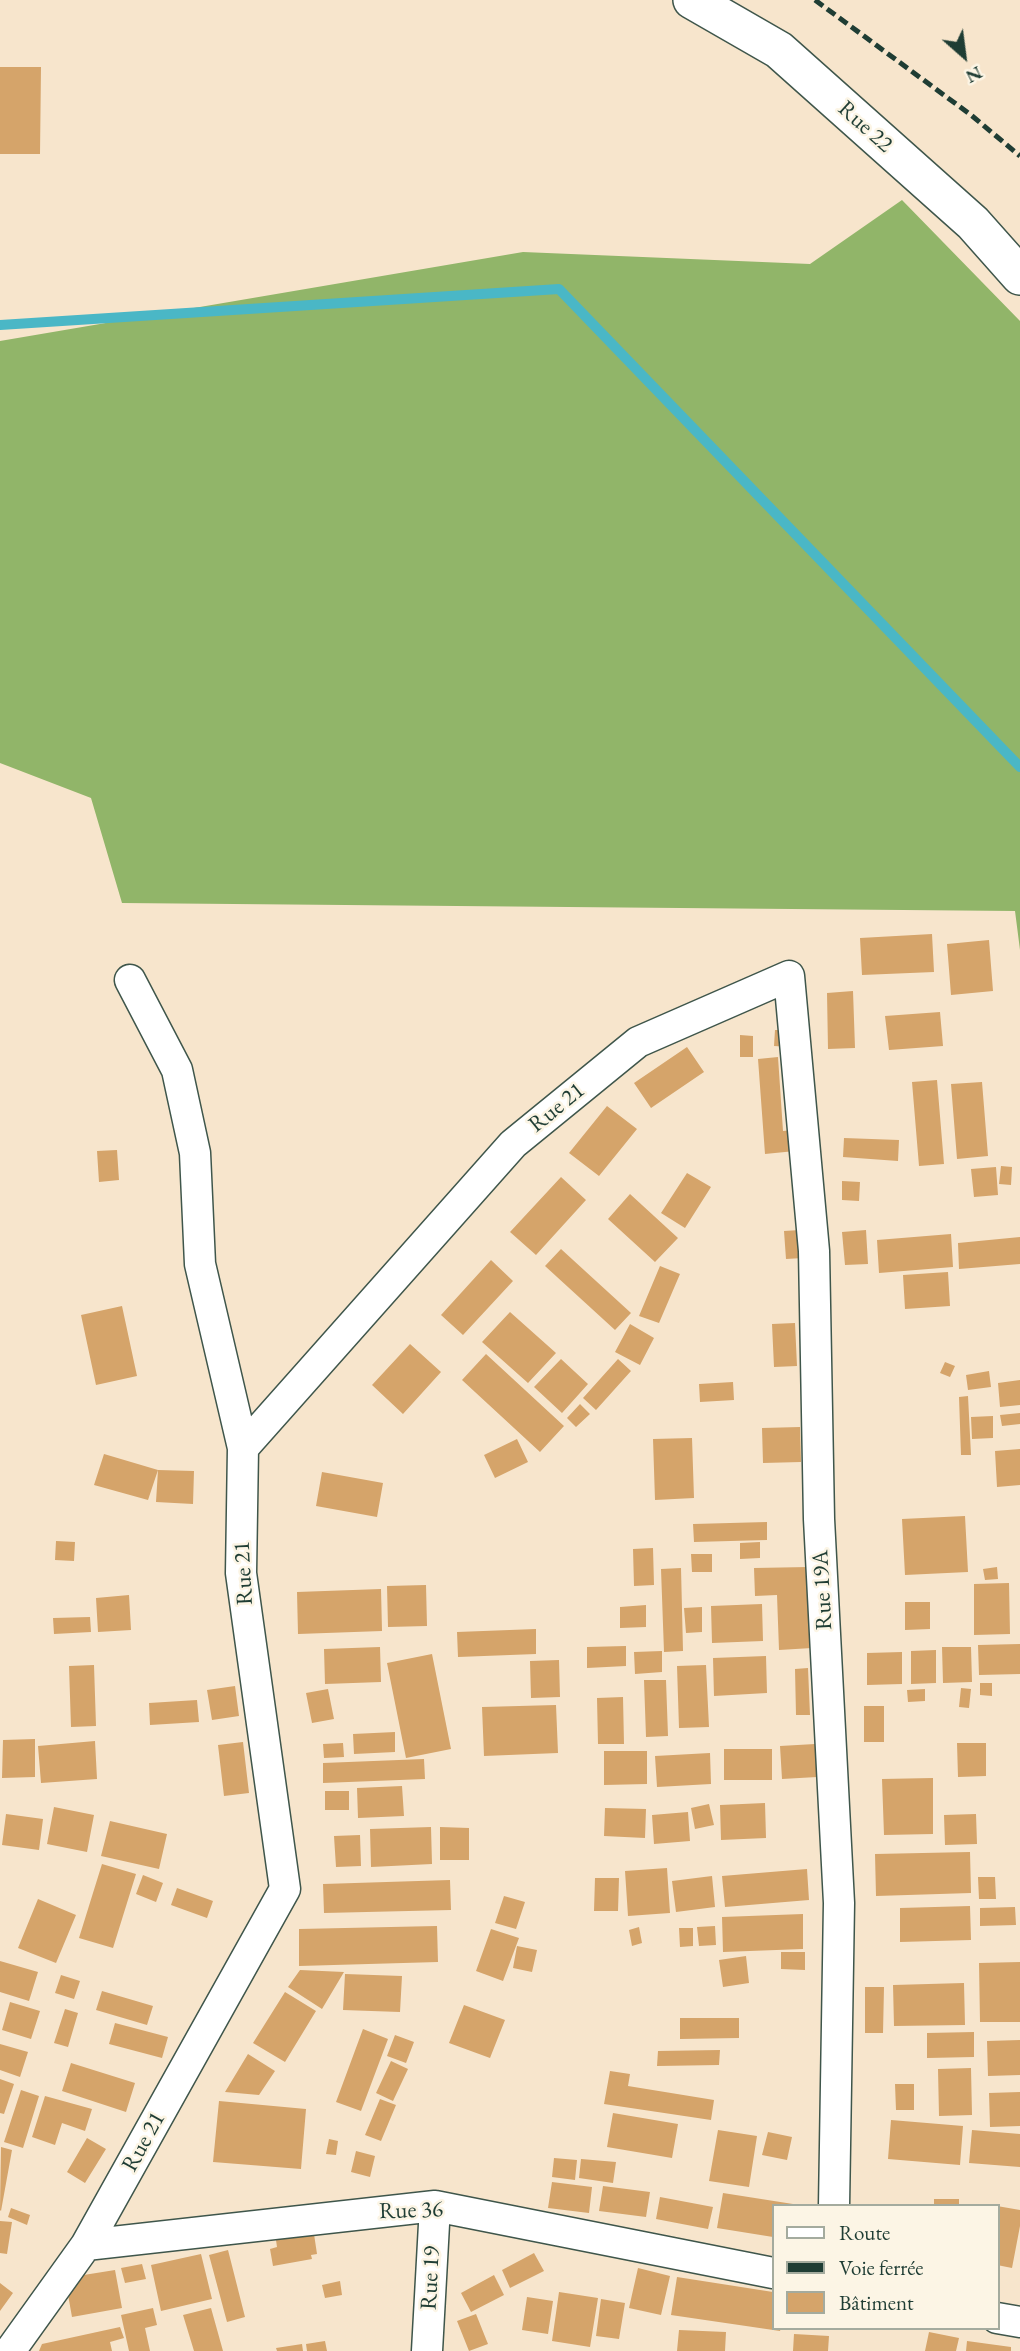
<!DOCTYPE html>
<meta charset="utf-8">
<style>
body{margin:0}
#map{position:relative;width:1020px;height:2351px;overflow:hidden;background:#f7e5cc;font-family:"EB Garamond",serif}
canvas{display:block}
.legend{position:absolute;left:772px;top:2204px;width:228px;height:126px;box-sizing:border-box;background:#fcf5e5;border:2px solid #a4ab9e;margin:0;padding:9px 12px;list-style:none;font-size:21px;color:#1f3d34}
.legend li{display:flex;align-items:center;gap:14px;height:35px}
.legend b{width:35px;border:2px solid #a4ab9e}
.north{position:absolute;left:929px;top:21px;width:70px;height:70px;-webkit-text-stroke:5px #fcf5e5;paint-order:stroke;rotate:152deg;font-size:19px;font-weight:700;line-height:28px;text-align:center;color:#1f3d34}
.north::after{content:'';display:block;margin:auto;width:24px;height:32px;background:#1f3d34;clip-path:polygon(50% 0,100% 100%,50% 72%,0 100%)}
</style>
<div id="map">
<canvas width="1020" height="2351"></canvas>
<ul class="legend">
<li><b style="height:9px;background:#fff"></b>Route</li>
<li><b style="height:9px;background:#1f3d34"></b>Voie ferrée</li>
<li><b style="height:19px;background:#d5a46a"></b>Bâtiment</li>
</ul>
<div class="north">N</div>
</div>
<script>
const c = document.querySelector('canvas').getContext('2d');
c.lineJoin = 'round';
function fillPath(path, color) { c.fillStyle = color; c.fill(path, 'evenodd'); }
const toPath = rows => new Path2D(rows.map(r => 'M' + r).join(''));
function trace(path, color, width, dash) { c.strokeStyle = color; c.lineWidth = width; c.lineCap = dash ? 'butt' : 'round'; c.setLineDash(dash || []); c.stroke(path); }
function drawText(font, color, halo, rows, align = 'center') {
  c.font = font + ' "EB Garamond",serif'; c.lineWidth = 5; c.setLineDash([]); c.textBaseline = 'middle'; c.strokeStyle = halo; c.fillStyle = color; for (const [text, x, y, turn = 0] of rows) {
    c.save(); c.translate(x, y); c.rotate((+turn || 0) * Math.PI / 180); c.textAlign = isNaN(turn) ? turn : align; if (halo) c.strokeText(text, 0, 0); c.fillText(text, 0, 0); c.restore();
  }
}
fillPath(toPath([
 [902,200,1020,321,1020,950,1015,911,122,903,91,798,0,763,0,341,523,252,810,264]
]), '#91b569');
trace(toPath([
 [0,325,559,289,1020,767]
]), '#4ab7c6', 10);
fillPath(toPath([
 [0,67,41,67,40,154,0,154],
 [932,934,934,972,862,975,860,938],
 [989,940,993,991,951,995,947,944],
 [853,991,855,1048,828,1049,827,993],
 [940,1012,943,1046,889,1050,885,1016],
 [775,1030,791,1030,790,1047,774,1046],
 [740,1035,753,1036,753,1057,740,1057],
 [687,1047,704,1072,651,1108,634,1083],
 [778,1057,783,1131,794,1130,795,1151,765,1154,758,1059],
 [937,1080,944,1164,919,1166,912,1082],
 [982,1082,988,1156,957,1159,951,1084],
 [607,1106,637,1129,599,1176,569,1153],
 [844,1138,899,1140,898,1161,843,1157],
 [117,1150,119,1180,99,1182,97,1151],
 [1001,1166,1012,1167,1011,1185,999,1184],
 [996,1167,998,1195,974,1197,971,1169],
 [687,1173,711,1187,685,1228,661,1213],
 [561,1177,586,1200,536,1255,510,1232],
 [842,1181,860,1182,859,1201,842,1200],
 [630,1194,678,1238,655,1262,608,1219],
 [800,1230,803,1258,786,1259,784,1231],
 [866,1230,868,1264,845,1265,842,1232],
 [951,1234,953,1267,879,1273,877,1240],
 [1020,1237,1020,1264,959,1269,958,1243],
 [561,1249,631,1313,615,1330,545,1266],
 [491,1260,513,1281,463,1335,441,1315],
 [660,1266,680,1274,659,1323,639,1316],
 [948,1272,950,1306,905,1309,903,1275],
 [122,1306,137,1376,96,1385,81,1315],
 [510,1312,556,1353,528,1383,482,1342],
 [795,1323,797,1366,774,1367,772,1324],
 [630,1324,654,1338,640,1365,615,1352],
 [410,1344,441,1372,403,1414,372,1385],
 [486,1354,564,1426,540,1452,462,1380],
 [561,1359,588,1384,562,1413,534,1387],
 [618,1359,631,1371,596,1410,583,1398],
 [945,1362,955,1366,950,1377,940,1373],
 [989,1371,991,1387,968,1390,966,1375],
 [1020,1380,1020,1405,1000,1407,998,1383],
 [733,1382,734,1400,700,1402,699,1384],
 [968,1396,971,1455,961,1455,959,1397],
 [580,1404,590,1414,576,1427,567,1418],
 [1020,1413,1020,1424,1002,1426,1000,1415],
 [993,1416,993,1438,972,1439,971,1417],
 [800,1427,801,1462,763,1463,762,1428],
 [692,1438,694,1498,655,1500,653,1439],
 [517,1439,528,1462,495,1478,484,1455],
 [1020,1449,1020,1485,997,1487,995,1451],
 [104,1454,158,1470,194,1471,193,1504,156,1502,158,1470,148,1500,94,1485],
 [322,1472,383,1483,377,1517,316,1506],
 [965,1516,968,1572,905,1575,902,1519],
 [767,1522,767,1540,694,1542,693,1524],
 [56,1541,75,1542,74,1561,55,1560],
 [760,1542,760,1558,740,1559,740,1543],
 [653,1548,654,1585,634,1586,633,1549],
 [691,1554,712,1554,712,1572,692,1572],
 [809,1567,812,1648,779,1650,777,1595,755,1596,754,1568],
 [997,1567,998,1579,985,1580,983,1569],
 [681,1568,683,1651,664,1652,661,1569],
 [1009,1583,1010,1634,974,1635,974,1584],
 [426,1585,427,1626,388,1627,387,1586],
 [381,1589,382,1631,298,1634,297,1592],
 [129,1595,131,1630,98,1632,96,1598],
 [905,1602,930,1602,930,1629,905,1630],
 [762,1604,763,1641,712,1643,711,1606],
 [646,1605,646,1627,620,1628,620,1607],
 [702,1607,702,1632,686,1633,684,1608],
 [90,1617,91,1632,54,1634,53,1618],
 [536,1629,536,1654,458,1657,457,1632],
 [1020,1644,1020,1674,979,1675,978,1645],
 [626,1646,626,1666,587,1668,587,1647],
 [380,1647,381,1682,325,1684,324,1649],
 [942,1647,971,1647,972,1682,943,1683],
 [936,1650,936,1683,911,1684,911,1651],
 [662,1651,662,1672,635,1674,634,1652],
 [902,1652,902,1684,867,1685,867,1653],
 [432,1654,451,1749,406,1758,387,1663],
 [766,1656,767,1693,714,1696,713,1658],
 [559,1660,560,1697,531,1698,530,1661],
 [94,1665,96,1726,71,1727,69,1666],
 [706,1665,709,1727,679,1728,677,1666],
 [808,1668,810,1715,796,1715,795,1669],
 [644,1680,666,1680,668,1736,646,1737],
 [980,1683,992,1683,992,1696,980,1695],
 [235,1686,239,1716,212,1720,207,1690],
 [961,1688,971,1689,969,1708,959,1707],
 [328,1689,334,1719,312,1723,306,1693],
 [925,1689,925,1701,908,1702,907,1690],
 [623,1697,624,1744,598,1744,597,1698],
 [197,1700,199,1722,150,1725,149,1703],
 [556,1705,558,1753,484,1756,482,1707],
 [864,1706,884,1706,884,1742,864,1742],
 [395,1732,395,1752,354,1754,353,1734],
 [35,1739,35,1777,2,1778,3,1740],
 [95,1741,97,1779,41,1783,38,1746],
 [243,1742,249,1793,224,1796,218,1745],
 [343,1743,344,1757,324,1758,323,1744],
 [957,1743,986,1743,986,1776,958,1777],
 [815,1744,817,1777,782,1779,780,1746],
 [724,1749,772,1749,772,1780,724,1780],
 [604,1751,647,1751,647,1784,604,1785],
 [710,1753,711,1784,657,1787,655,1756],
 [424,1759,425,1779,323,1783,323,1763],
 [933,1778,933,1834,884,1835,882,1779],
 [402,1786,404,1816,358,1818,357,1788],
 [325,1791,349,1791,349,1810,325,1810],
 [765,1803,766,1838,721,1840,720,1805],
 [709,1804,714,1825,695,1829,691,1808],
 [54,1807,94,1815,87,1852,47,1844],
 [605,1808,646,1809,645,1838,604,1836],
 [688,1812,690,1841,654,1844,652,1815],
 [6,1814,43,1819,39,1850,2,1845],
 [976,1814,977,1844,945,1845,944,1815],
 [110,1821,167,1834,159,1869,101,1856],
 [431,1827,432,1864,371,1867,370,1829],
 [440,1827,469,1828,469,1860,440,1860],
 [360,1835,361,1866,336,1867,334,1836],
 [970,1852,971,1893,876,1896,875,1854],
 [102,1864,136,1874,113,1948,79,1938],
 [667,1868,670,1913,628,1916,625,1871],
 [807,1869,809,1900,725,1907,722,1876],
 [143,1875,163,1883,156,1902,136,1894],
 [712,1876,715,1907,676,1912,672,1881],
 [978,1877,995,1877,996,1899,979,1899],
 [595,1878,619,1878,618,1911,594,1911],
 [450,1880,451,1910,324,1913,323,1884],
 [177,1888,213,1901,207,1918,171,1905],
 [504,1896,525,1902,516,1929,495,1923],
 [38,1899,76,1915,56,1963,18,1948],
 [970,1906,971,1940,900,1942,900,1908],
 [1015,1907,1016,1925,980,1926,980,1908],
 [803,1914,803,1949,723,1952,722,1917],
 [437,1926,438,1962,299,1966,299,1929],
 [715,1926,716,1945,699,1946,697,1927],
 [639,1927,642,1943,632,1946,629,1930],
 [679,1928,693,1928,693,1946,680,1947],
 [491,1929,519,1938,503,1981,476,1971],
 [517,1946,537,1950,532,1972,513,1968],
 [781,1952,805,1952,805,1970,781,1969],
 [746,1956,749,1983,723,1987,719,1960],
 [0,1961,38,1972,29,2001,0,1992],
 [1020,1962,1020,2022,980,2022,979,1963],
 [300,1970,344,1972,322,2009,288,1987],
 [345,1974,402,1976,400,2012,343,2010],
 [61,1975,80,1981,74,1999,55,1993],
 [964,1983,965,2025,894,2026,893,1985],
 [865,1987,884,1987,883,2033,865,2033],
 [102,1991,153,2006,147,2025,96,2010],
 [285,1992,316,2011,285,2062,253,2043],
 [10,2002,40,2011,31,2039,2,2030],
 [464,2005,505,2020,490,2058,449,2043],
 [65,2009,78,2013,68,2047,54,2043],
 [680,2018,739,2018,739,2038,680,2039],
 [115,2023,168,2037,162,2058,109,2044],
 [363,2029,388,2039,361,2111,336,2102],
 [974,2032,974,2057,927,2058,927,2033],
 [395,2035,414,2042,406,2063,387,2056],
 [1020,2040,1020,2075,988,2076,987,2041],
 [0,2044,28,2052,20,2077,0,2070],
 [720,2050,719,2065,657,2066,658,2051],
 [248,2054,275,2071,259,2095,225,2092],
 [391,2061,408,2069,393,2101,376,2093],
 [71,2063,135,2083,126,2112,62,2091],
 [971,2068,972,2115,939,2116,938,2069],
 [610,2071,630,2074,628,2086,714,2100,711,2120,604,2104],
 [0,2079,14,2084,4,2114,0,2113],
 [895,2084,914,2084,914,2110,896,2110],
 [21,2090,39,2096,23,2148,4,2142],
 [1020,2092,1020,2126,990,2127,989,2093],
 [45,2096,92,2109,85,2131,62,2123,55,2145,32,2137],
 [380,2099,396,2105,381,2141,365,2135],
 [219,2101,306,2109,301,2169,213,2162],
 [613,2113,678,2124,672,2158,607,2147],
 [891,2120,963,2126,960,2165,888,2159],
 [718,2130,757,2136,749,2187,709,2181],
 [972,2130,1020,2134,1020,2167,969,2163],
 [768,2132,792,2137,787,2160,762,2155],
 [87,2138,106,2149,85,2183,67,2172],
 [329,2139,338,2141,336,2155,326,2154],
 [1,2147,12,2150,1,2211,0,2210],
 [356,2151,375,2156,370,2177,351,2172],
 [554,2158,577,2160,575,2180,552,2177],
 [581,2159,616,2162,613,2183,579,2178],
 [552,2182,592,2187,589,2213,548,2208],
 [603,2186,650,2192,646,2217,599,2211],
 [723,2193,793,2204,793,2206,773,2206,773,2237,717,2228],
 [660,2197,713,2207,708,2229,656,2219],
 [934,2199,959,2199,959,2206,934,2206],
 [997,2206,1020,2210,1020,2226,1012,2268,997,2265],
 [11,2208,30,2215,27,2225,8,2217],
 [0,2221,12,2222,7,2254,0,2253],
 [314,2234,317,2254,311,2255,312,2259,273,2266,270,2249,277,2247,276,2240],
 [228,2250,245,2317,227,2322,209,2255],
 [534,2253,544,2271,510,2288,502,2270],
 [201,2254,212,2299,161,2311,151,2265],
 [142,2264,146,2279,125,2283,121,2268],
 [638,2268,670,2276,661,2315,629,2308],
 [115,2270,122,2308,72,2317,65,2278],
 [494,2275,504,2295,471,2312,461,2293],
 [677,2277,773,2292,773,2328,781,2328,780,2331,671,2315],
 [340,2281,342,2295,325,2298,322,2285],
 [0,2283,13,2293,0,2311],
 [559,2292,598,2298,590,2347,552,2341],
 [527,2297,553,2301,548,2334,522,2330],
 [601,2299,625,2303,619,2339,596,2336],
 [153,2308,157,2325,145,2328,150,2351,129,2351,121,2315],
 [211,2308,223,2351,194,2351,183,2315],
 [476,2314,488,2344,469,2351,457,2321],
 [120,2327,124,2338,110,2342,112,2351,39,2351,42,2344],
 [679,2330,726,2332,725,2351,677,2351],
 [929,2332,959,2338,956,2351,925,2351],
 [794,2334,829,2336,828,2351,793,2351],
 [325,2341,327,2351,307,2351,306,2344],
 [967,2341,1011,2347,1011,2351,966,2351],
 [302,2344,303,2351,277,2351,276,2348]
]), '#d5a46a');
const minor = toPath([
 [130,980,177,1070,195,1153,200,1264,243,1448],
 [86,2245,435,2206,773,2273],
 [997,2318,1020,2322],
 [10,2351,86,2245,285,1889,241,1573,243,1448,513,1144,638,1042,789,976,814,1251,819,1519,839,1903,834,2206],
 [427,2351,435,2206]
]);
const tertiary = toPath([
 [692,0,779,50,973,223,1020,276]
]);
trace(minor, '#3f564b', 33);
trace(tertiary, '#3f564b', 40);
trace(minor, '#fff', 30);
trace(tertiary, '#fff', 37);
trace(toPath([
 [815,0,971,115,1020,156]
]), '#1f3d34', 5, [10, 5]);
drawText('23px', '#1f3d34', '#fcf5e5', [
 ["Rue 22",865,127,42],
 ["Rue 21",557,1108,-39],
 ["Rue 21",244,1573,-93],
 ["Rue 19A",823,1590,-93],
 ["Rue 21",144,2142,-61],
 ["Rue 36",411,2211,-2],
 ["Rue 19",431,2278,-87]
]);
</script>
